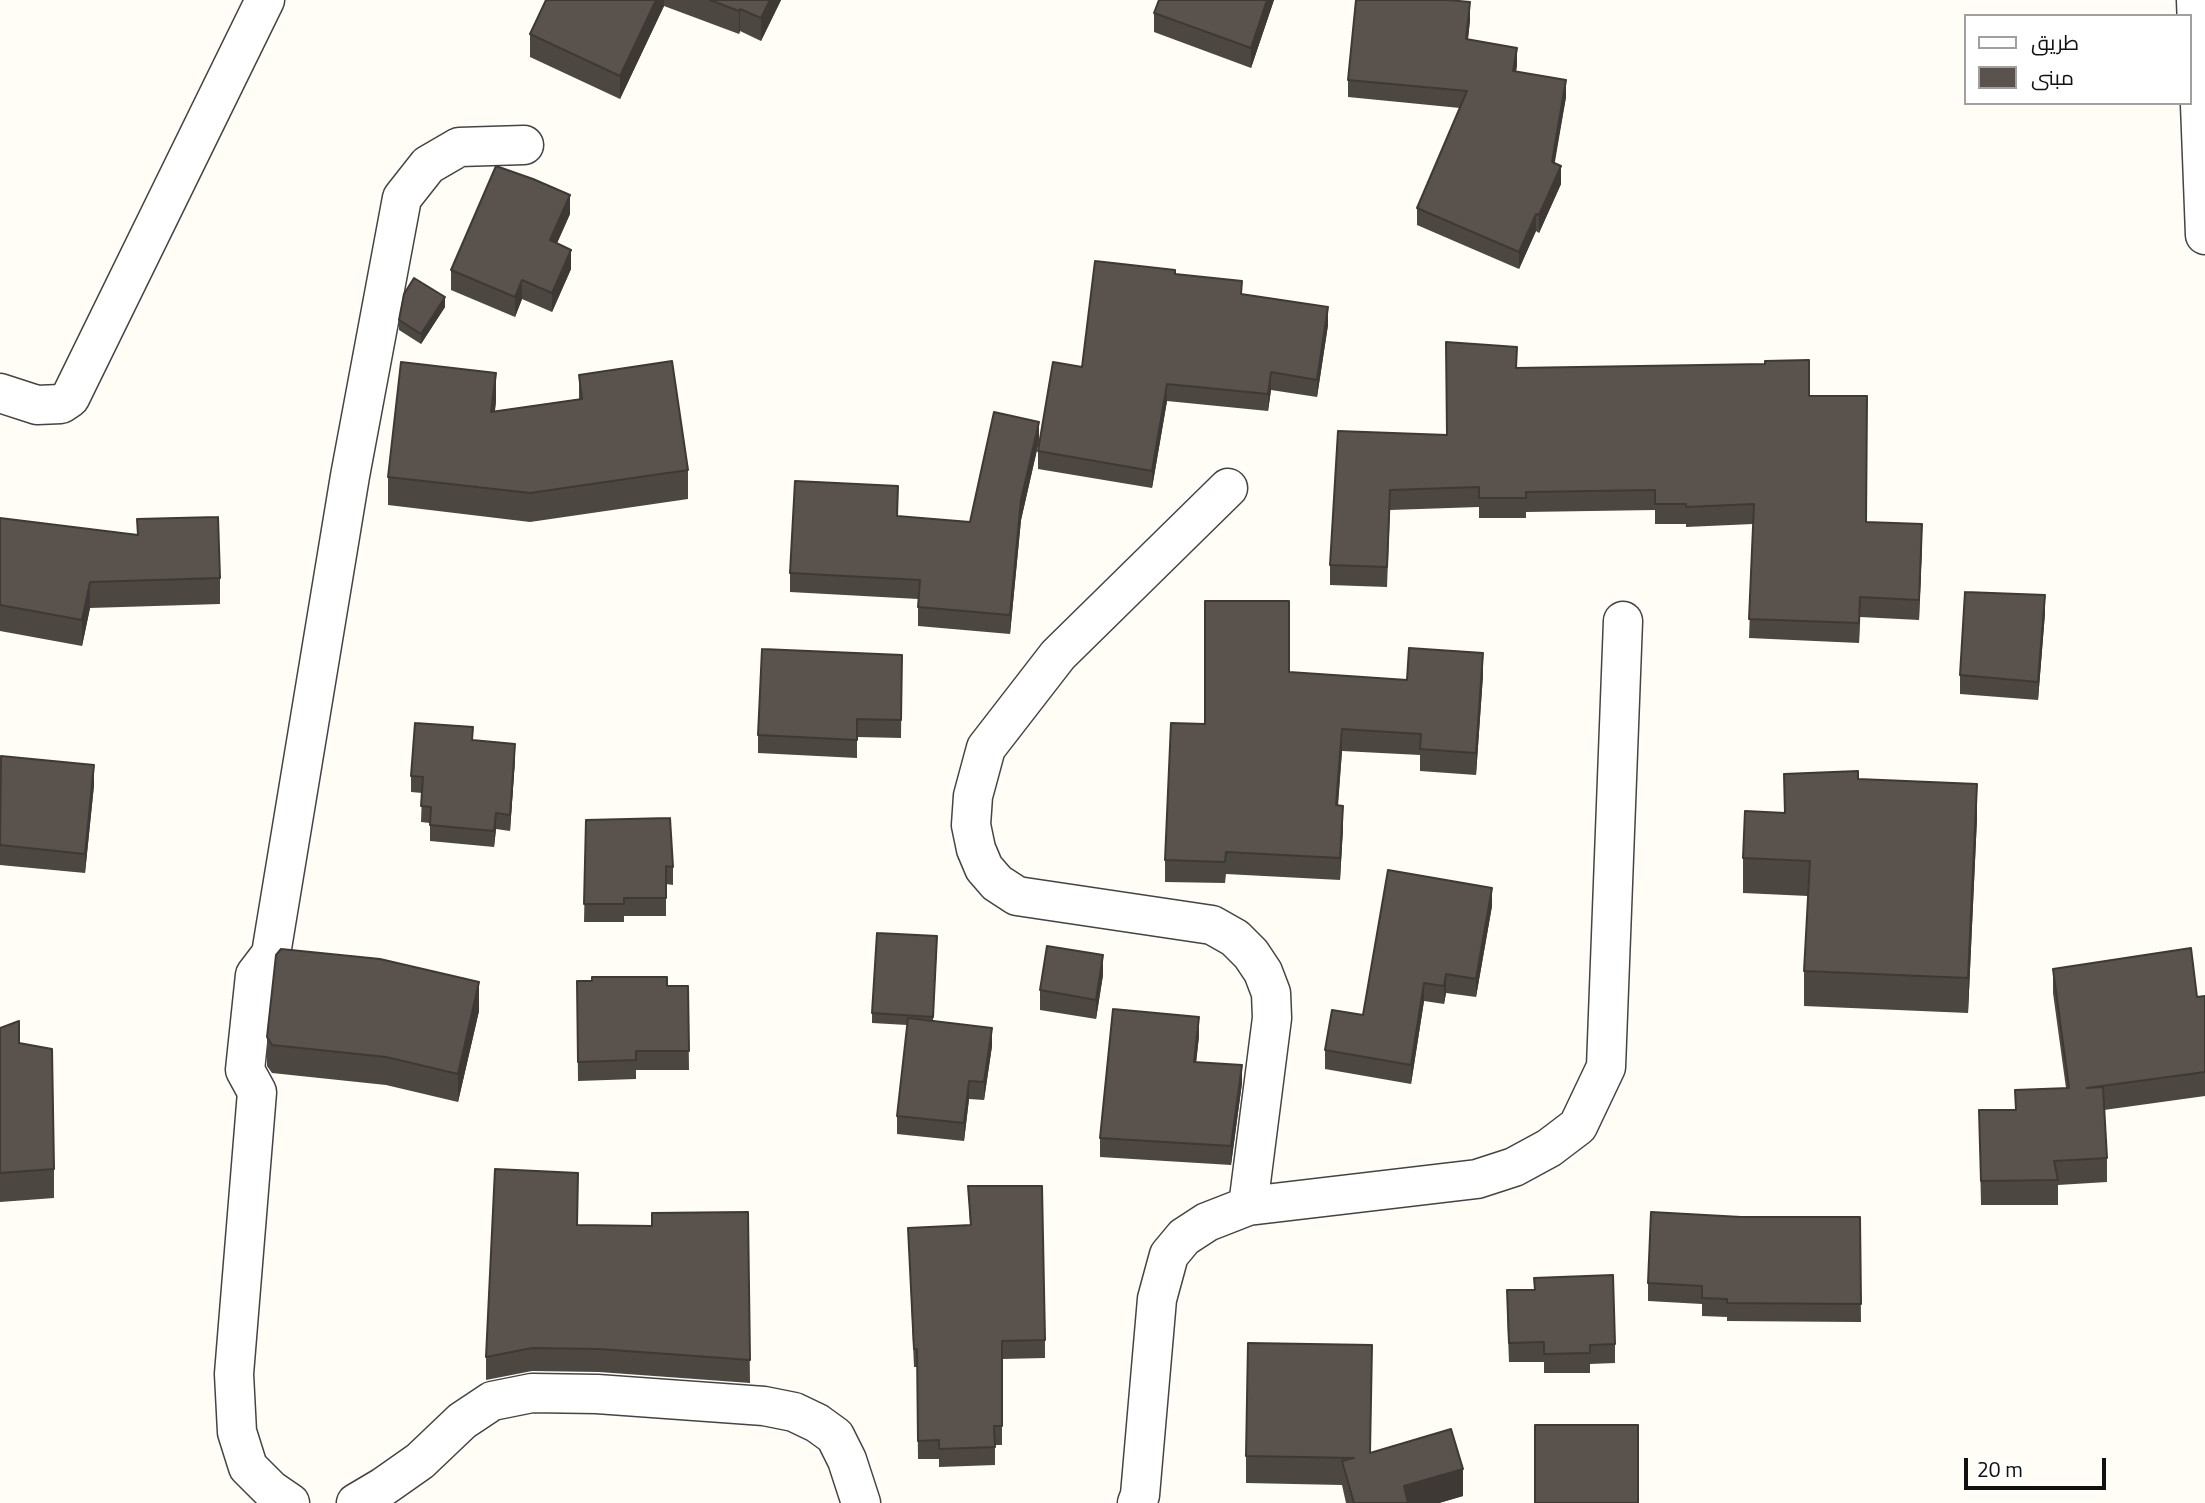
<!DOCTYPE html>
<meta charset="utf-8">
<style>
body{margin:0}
#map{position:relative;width:2205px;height:1503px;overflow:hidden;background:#fffdf5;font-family:Georgia,Cairo,serif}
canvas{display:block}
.legend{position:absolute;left:1964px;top:14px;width:228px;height:91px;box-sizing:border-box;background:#fff;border:2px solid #a0a0a0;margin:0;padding:9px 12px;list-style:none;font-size:21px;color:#111}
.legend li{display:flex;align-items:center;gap:14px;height:35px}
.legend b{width:35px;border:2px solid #a0a0a0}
.scale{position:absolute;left:1964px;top:1458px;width:142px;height:32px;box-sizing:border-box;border:4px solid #111;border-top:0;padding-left:9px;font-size:21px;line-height:24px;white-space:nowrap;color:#111;-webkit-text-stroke:5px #fff;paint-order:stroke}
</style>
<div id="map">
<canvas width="2205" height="1503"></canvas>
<ul class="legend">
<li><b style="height:9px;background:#fff"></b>طريق</li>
<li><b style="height:19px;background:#5a524d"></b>مبنى</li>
</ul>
<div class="scale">20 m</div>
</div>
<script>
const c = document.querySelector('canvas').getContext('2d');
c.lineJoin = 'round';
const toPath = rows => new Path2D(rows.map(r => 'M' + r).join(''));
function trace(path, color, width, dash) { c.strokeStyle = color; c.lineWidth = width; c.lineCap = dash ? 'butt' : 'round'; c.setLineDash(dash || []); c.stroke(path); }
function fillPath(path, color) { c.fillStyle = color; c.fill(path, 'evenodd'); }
const minor = toPath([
 [2196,0,2205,235],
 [0,393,37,405,61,404,70,398,265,0],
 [1228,488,1058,655,986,748,973,796,971,825,976,849,984,868,997,883,1017,896,1212,925,1235,938,1251,954,1263,972,1271,993,1272,1018,1248,1206],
 [290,1503,271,1490,248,1467,237,1432,234,1374,257,1092,245,1070,255,975,271,954,350,476,402,198,428,165,459,147,524,145],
 [356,1503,383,1487,420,1461,462,1421,492,1401,532,1393,597,1394,764,1406,794,1412,817,1423,835,1436,847,1460,861,1503],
 [1137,1503,1140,1495,1157,1299,1169,1255,1184,1237,1207,1222,1248,1206,1477,1179,1514,1167,1549,1148,1578,1126,1606,1067,1623,621]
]);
trace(minor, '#444', 41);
trace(minor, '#fff', 38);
fillPath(toPath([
 [546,0,781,0,761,41,740,31,739,34,664,6,620,99,530,57,530,34],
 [1159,0,1274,0,1251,68,1154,32,1154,13],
 [1470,20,1468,39,1517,65,1516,72,1566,97,1554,163,1561,184,1539,233,1536,231,1519,269,1417,225,1417,208,1460,108,1348,97,1348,80],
 [570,214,557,243,571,269,552,312,522,299,515,317,451,290,451,270],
 [1175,274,1242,294,1328,325,1317,397,1271,390,1268,411,1167,401,1152,488,1038,469,1038,451,1082,367],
 [445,307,421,344,399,330,399,320],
 [1517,368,1809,396,1866,522,1922,544,1919,620,1860,617,1859,643,1749,638,1753,524,1686,527,1686,524,1655,524,1655,510,1526,512,1526,518,1479,518,1479,507,1390,510,1387,587,1330,585,1330,565,1338,431,1447,435],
 [579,375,688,470,688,499,530,522,388,505,388,477,496,401,495,411,579,399],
 [1039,441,1021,520,1010,634,918,626,918,599,790,592,790,573,898,516,970,522],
 [0,518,220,578,220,604,90,608,82,646,0,631],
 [2045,613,2038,700,1960,694,1960,675],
 [902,655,901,738,857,737,857,758,758,753,758,735],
 [1289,672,1407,680,1483,675,1476,775,1420,771,1420,755,1342,751,1338,806,1343,828,1340,880,1226,874,1225,883,1165,882,1165,860,1205,724],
 [473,740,515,760,510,831,496,829,494,847,430,841,430,823,421,822,422,793,411,792,411,776],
 [0,764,94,785,85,873,0,865],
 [1784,774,1858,779,1977,818,1968,1013,1804,1006,1804,971,1808,896,1743,893,1743,858,1784,813],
 [586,820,673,867,673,885,666,884,666,916,624,916,624,922,584,922],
 [1492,906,1476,997,1446,993,1444,1004,1424,1001,1411,1084,1325,1069,1325,1050,1363,1015],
 [937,946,933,1021,992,1046,984,1100,969,1099,964,1141,897,1134,897,1116,907,1025,872,1023,872,1013],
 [2053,969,2197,997,2205,996,2205,1096,2104,1110,2107,1158,2107,1182,2058,1185,2058,1205,1981,1205,1979,1110,2015,1110,2015,1090,2066,1088,2053,993],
 [1103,975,1096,1019,1040,1010,1040,990],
 [577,981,667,986,688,986,689,1070,636,1070,636,1079,578,1081],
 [479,1011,458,1102,386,1085,272,1073,267,1066,267,1037],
 [0,1028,19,1043,54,1169,54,1198,0,1202],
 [1199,1036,1196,1063,1242,1083,1231,1165,1100,1157,1100,1138],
 [968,1186,1045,1340,1045,1358,1002,1359,1002,1445,995,1445,995,1465,939,1467,939,1459,918,1459,917,1367,914,1367,908,1228,970,1225],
 [578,1196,577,1225,652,1226,748,1212,750,1383,599,1372,532,1371,486,1380,486,1357],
 [1741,1217,1860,1217,1861,1322,1727,1321,1727,1317,1702,1316,1702,1304,1648,1301,1648,1283],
 [1534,1278,1615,1344,1615,1363,1590,1364,1590,1373,1544,1373,1544,1362,1509,1362,1507,1310,1534,1290],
 [1371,1453,1463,1496,1439,1503,1346,1503,1342,1485,1246,1483,1246,1456]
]), '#4d4742');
fillPath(toPath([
 [656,0,664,0,664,6,620,99,620,76],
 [770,0,781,0,761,41,761,18],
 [1267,0,1274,0,1251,68,1251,48],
 [1470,2,1470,20,1466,57,1466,39],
 [740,9,740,31,739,34,739,11],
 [1517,48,1517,65,1513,89,1513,71],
 [1566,80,1566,97,1552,179,1552,162],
 [1561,166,1561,184,1539,233,1539,215],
 [570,195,570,214,550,259,550,240],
 [1536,214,1536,231,1519,269,1519,252],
 [571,250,571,269,552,312,552,293],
 [522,280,522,299,515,317,515,297],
 [445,297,445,307,421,344,421,334],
 [1328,307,1328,325,1317,397,1317,380],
 [1271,372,1271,390,1268,411,1268,394],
 [496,373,496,401,491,440,491,412],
 [1167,384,1167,401,1152,488,1152,471],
 [1039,422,1039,441,1021,520,1010,634,1010,615,1021,500],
 [1922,524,1922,544,1919,620,1919,600],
 [90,582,90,608,82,646,82,620],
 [2045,595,2045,613,2038,700,2038,682],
 [1860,597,1860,617,1859,643,1859,623],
 [1483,653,1483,675,1476,775,1476,753],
 [1342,729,1342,751,1336,827,1336,805],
 [515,744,515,760,510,831,510,815],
 [94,765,94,785,85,873,85,854],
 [1977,784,1977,818,1968,1013,1968,978],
 [1343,806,1343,828,1340,880,1340,858],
 [496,813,496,829,494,847,494,831],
 [1492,888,1492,906,1476,997,1476,979],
 [1103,955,1103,975,1096,1019,1096,1000],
 [1446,974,1446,993,1444,1004,1444,986],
 [479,982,479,1011,458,1102,458,1074],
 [1424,983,1424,1001,1411,1084,1411,1065],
 [1199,1017,1199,1036,1194,1081,1194,1062],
 [992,1028,992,1046,984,1100,984,1082],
 [1242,1065,1242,1083,1231,1165,1231,1146],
 [969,1081,969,1099,964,1141,964,1123],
 [1463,1469,1463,1496,1439,1503,1404,1503,1404,1486]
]), '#3f3936');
const building = toPath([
 [546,0,656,0,620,76,530,34,546,0],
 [710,0,770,0,761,18,740,9,739,11,710,0],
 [1159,0,1267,0,1251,48,1154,13,1159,0],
 [1356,0,1448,0,1470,2,1466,39,1517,48,1513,71,1566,80,1552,162,1561,166,1539,215,1536,214,1519,252,1417,208,1467,91,1348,80,1356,0],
 [496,166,533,179,570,195,550,240,571,250,552,293,522,280,515,297,451,270,496,166],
 [1095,261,1175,270,1175,274,1242,281,1241,294,1328,307,1317,380,1271,372,1268,394,1167,384,1152,471,1038,451,1053,362,1082,367,1095,261],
 [414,278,445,297,421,334,399,320,404,294,414,278],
 [1446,342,1517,347,1516,368,1765,364,1765,361,1809,360,1809,396,1867,396,1866,522,1922,524,1919,600,1860,597,1859,623,1749,619,1754,504,1686,507,1686,504,1655,504,1655,490,1526,492,1526,498,1479,498,1479,487,1390,490,1387,567,1330,565,1338,431,1447,435,1446,342],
 [672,361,688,470,530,493,388,477,401,362,496,373,491,412,582,399,579,375,672,361],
 [994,412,1039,422,1021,500,1010,615,918,607,920,580,790,573,795,481,898,486,897,516,970,522,994,412],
 [218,517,220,578,90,582,82,620,0,605,0,518,138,535,137,519,218,517],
 [1965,592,2045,595,2038,682,1960,675,1965,592],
 [1205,601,1289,601,1289,672,1407,680,1409,648,1483,653,1476,753,1420,749,1421,734,1342,729,1336,805,1343,806,1340,858,1226,852,1225,862,1165,860,1171,723,1205,724,1205,601],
 [762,649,902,655,901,720,857,719,857,740,758,735,762,649],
 [415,723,473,727,472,740,515,744,510,815,496,813,494,831,430,825,431,807,421,806,423,777,411,776,415,723],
 [1,756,94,765,85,854,0,845,1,756],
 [1858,771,1858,779,1977,784,1968,978,1804,971,1810,861,1743,858,1745,811,1785,813,1784,774,1858,771],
 [670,818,673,867,666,866,666,898,624,898,624,904,584,904,586,820,670,818],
 [1388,870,1492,888,1476,979,1446,974,1444,986,1424,983,1411,1065,1325,1050,1332,1010,1363,1015,1388,870],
 [877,933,937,936,933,1017,872,1013,877,933],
 [1047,946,1103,955,1096,1000,1040,990,1047,946],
 [2191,948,2197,997,2205,996,2205,1072,2087,1088,2103,1087,2107,1158,2054,1161,2058,1180,1981,1181,1979,1110,2016,1110,2015,1090,2069,1088,2053,969,2191,948],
 [281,949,380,959,479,982,458,1074,386,1057,272,1045,267,1037,276,955,281,949],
 [592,977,667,977,667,986,688,986,689,1051,636,1051,636,1060,578,1062,577,981,592,981,592,977],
 [1113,1009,1199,1017,1194,1062,1242,1065,1231,1146,1100,1138,1113,1009],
 [908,1018,992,1028,984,1082,969,1081,964,1123,897,1116,908,1018],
 [19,1021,19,1043,52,1049,54,1169,0,1173,0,1028,19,1021],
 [495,1169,578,1173,577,1225,652,1226,652,1213,748,1212,750,1360,599,1349,532,1348,486,1357,495,1169],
 [968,1186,1042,1186,1045,1340,1002,1341,1002,1426,994,1426,995,1447,939,1449,939,1440,918,1441,917,1349,914,1349,908,1228,971,1225,968,1186],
 [1651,1212,1741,1217,1860,1217,1861,1304,1727,1303,1727,1299,1702,1298,1702,1286,1648,1283,1651,1212],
 [1613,1275,1615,1344,1590,1345,1590,1353,1544,1354,1544,1342,1509,1343,1507,1290,1535,1290,1534,1278,1613,1275],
 [1248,1343,1372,1345,1370,1453,1451,1429,1463,1469,1404,1486,1408,1503,1354,1503,1342,1461,1354,1458,1246,1456,1248,1343],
 [1535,1425,1638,1425,1638,1503,1535,1503,1535,1425]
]);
fillPath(building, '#5a524d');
trace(building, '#3f3936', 2);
</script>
